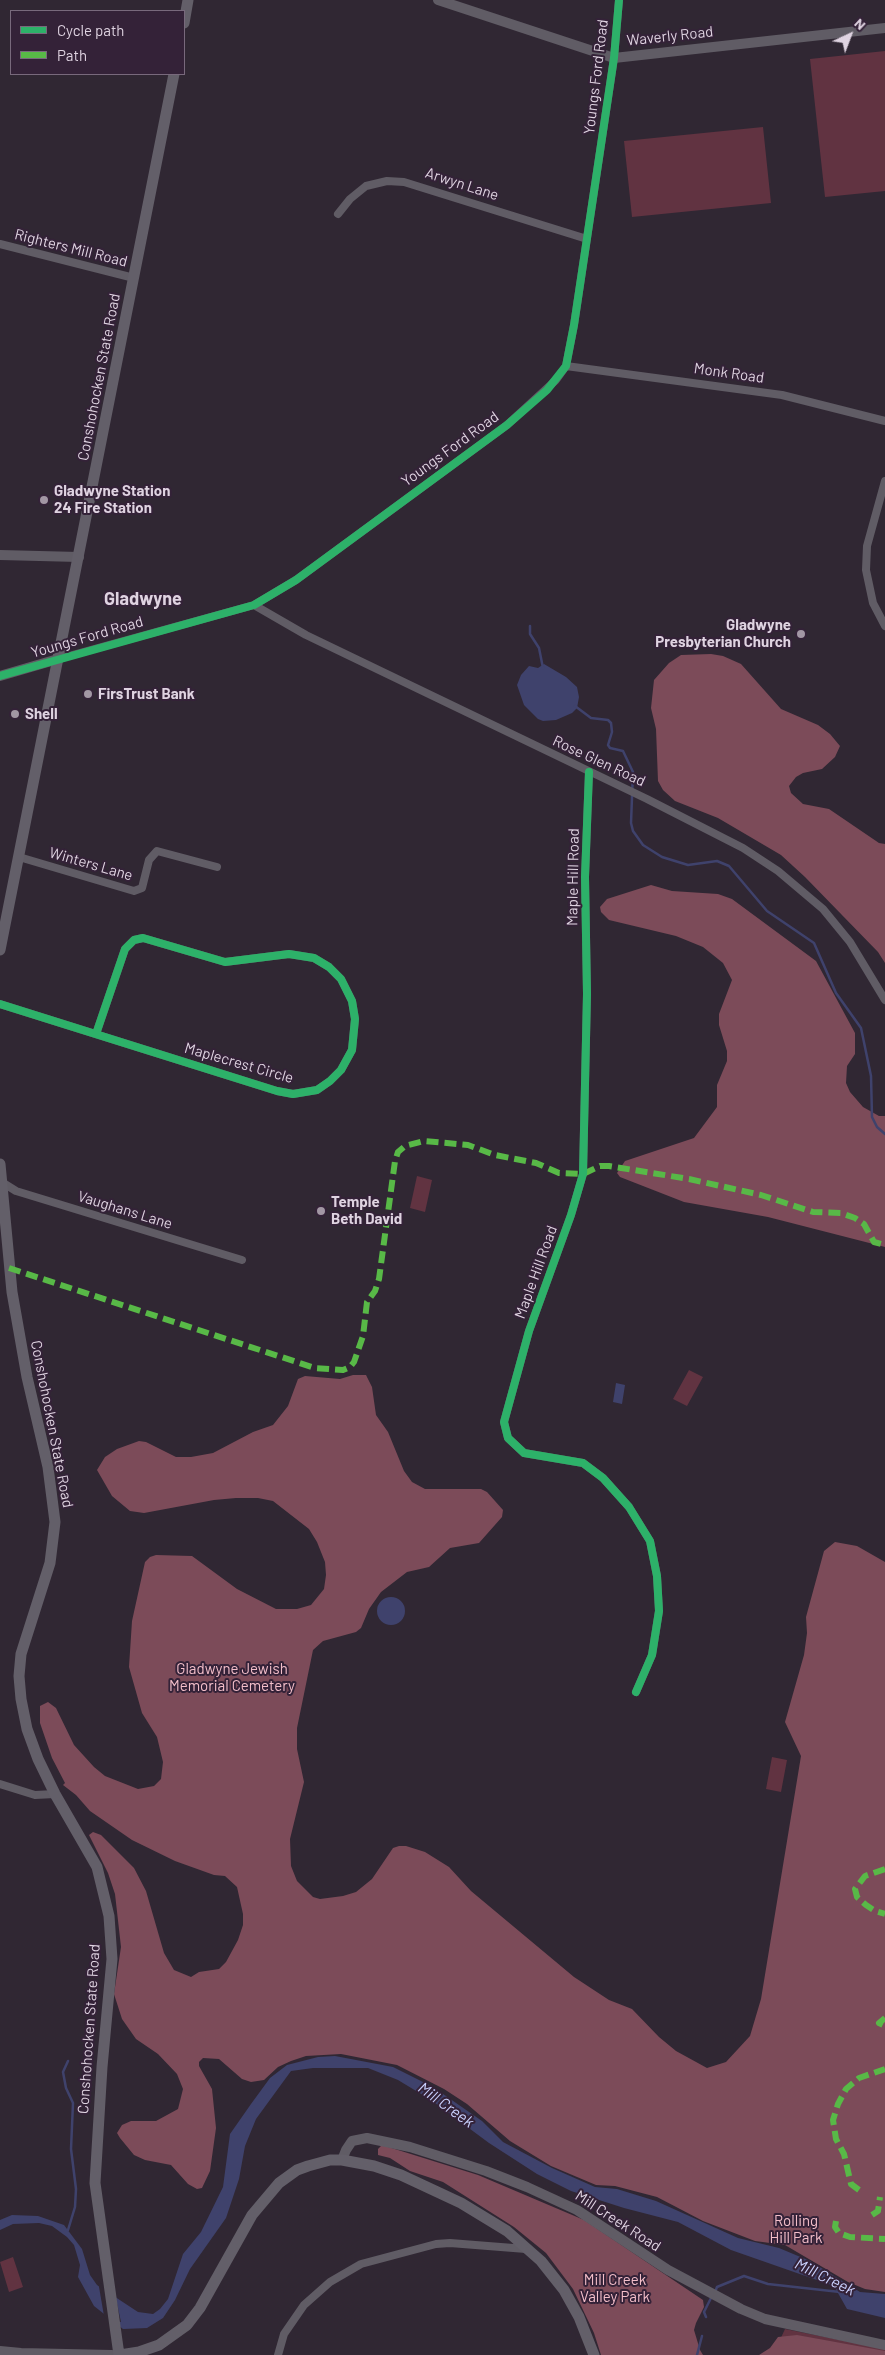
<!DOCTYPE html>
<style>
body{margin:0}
#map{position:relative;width:885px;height:2355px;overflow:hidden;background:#302733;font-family:Barlow,sans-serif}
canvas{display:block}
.legend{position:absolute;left:10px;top:10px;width:175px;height:65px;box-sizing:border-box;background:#342238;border:1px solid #78697c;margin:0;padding:6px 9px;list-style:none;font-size:15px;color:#dfd3e1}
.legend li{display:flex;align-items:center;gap:10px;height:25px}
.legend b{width:25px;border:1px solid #78697c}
.north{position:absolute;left:825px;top:10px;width:50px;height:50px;-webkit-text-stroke:4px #342238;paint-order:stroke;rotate:43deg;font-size:14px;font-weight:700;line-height:20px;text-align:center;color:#dfd3e1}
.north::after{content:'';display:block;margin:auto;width:18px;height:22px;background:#dfd3e1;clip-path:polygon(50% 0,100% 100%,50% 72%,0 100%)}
</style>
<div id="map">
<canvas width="885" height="2355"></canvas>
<ul class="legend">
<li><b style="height:6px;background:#2db169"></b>Cycle path</li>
<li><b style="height:6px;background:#58b947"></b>Path</li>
</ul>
<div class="north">N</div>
</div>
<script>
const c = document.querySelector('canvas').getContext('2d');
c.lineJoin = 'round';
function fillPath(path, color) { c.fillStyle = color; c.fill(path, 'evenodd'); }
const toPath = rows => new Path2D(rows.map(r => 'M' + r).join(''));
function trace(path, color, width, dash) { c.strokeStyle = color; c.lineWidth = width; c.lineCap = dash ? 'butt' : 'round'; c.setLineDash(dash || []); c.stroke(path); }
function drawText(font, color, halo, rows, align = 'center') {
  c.font = font + ' Barlow,sans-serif'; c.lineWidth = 4; c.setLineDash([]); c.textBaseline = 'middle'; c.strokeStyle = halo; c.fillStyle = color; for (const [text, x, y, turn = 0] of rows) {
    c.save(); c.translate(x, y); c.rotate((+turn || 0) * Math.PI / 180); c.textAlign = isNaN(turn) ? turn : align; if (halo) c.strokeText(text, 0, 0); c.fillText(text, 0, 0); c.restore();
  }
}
fillPath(toPath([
 [885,51,885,191,825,197,810,59],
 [763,127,771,203,632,217,624,141],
 [417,1176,432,1180,425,1212,410,1208],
 [689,1370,703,1377,687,1406,673,1399],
 [772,1757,787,1760,781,1792,766,1789],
 [13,2257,23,2287,9,2292,0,2262],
 [785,2329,885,2349,885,2355,773,2355]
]), '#613341');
fillPath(toPath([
 [711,654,723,656,741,664,781,709,818,725,830,734,840,746,835,757,822,769,803,773,796,777,789,786,791,793,803,804,829,809,879,843,885,844,885,963,878,952,805,877,781,855,718,818,675,801,663,790,658,781,656,729,651,708,654,680,669,663,681,655],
 [651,885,672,891,718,894,732,899,816,961,855,1033,855,1054,847,1066,846,1083,850,1092,863,1107,879,1116,885,1116,885,1247,768,1217,684,1202,620,1177,617,1173,625,1161,694,1138,717,1107,717,1085,727,1061,727,1051,719,1025,719,1014,732,980,723,963,703,947,676,936,609,920,601,912,600,907,607,899],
 [353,1375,366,1375,372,1387,376,1415,388,1432,404,1471,412,1482,425,1489,481,1489,487,1492,503,1510,502,1517,479,1543,450,1548,429,1567,407,1572,381,1592,369,1609,361,1628,356,1632,323,1641,313,1650,297,1728,297,1749,304,1782,290,1839,291,1866,297,1881,313,1897,320,1899,343,1896,356,1892,372,1879,393,1848,399,1846,406,1846,425,1852,449,1867,471,1891,574,1977,609,2000,632,2009,659,2037,676,2051,707,2068,726,2062,750,2036,761,1999,801,1756,785,1722,804,1655,807,1633,806,1617,824,1551,835,1542,857,1546,885,1562,885,2292,865,2289,848,2282,785,2245,755,2241,703,2221,657,2197,615,2186,596,2185,551,2166,510,2141,467,2104,444,2089,397,2065,341,2054,306,2056,291,2061,278,2067,264,2080,251,2082,242,2079,219,2059,203,2058,199,2062,199,2066,212,2089,216,2128,210,2171,202,2188,197,2189,188,2184,171,2165,145,2160,134,2155,120,2138,117,2133,122,2125,131,2121,156,2121,178,2109,183,2089,177,2074,158,2054,136,2039,122,2019,114,1994,121,1947,115,1894,108,1873,89,1835,93,1832,101,1835,134,1868,146,1891,164,1953,174,1970,191,1977,199,1972,219,1969,226,1962,238,1940,243,1925,243,1914,237,1887,225,1876,214,1875,175,1861,132,1840,90,1811,76,1795,63,1785,65,1783,52,1758,40,1723,40,1706,48,1702,56,1708,74,1745,94,1767,105,1776,138,1789,154,1786,161,1779,163,1762,157,1737,142,1713,129,1667,132,1621,145,1562,150,1557,156,1555,192,1556,237,1589,276,1609,297,1609,311,1605,324,1589,326,1575,325,1562,317,1542,309,1529,273,1501,258,1498,236,1498,214,1500,144,1513,130,1511,112,1496,97,1470,105,1457,117,1449,139,1441,146,1442,176,1457,191,1457,213,1453,253,1432,273,1425,288,1406,298,1379,305,1376,340,1379],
 [382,2145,478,2175,584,2220,703,2300,704,2307,696,2323,694,2330,700,2350,703,2355,601,2355,594,2333,573,2289,546,2253,514,2227,443,2182,410,2171,390,2158,378,2155,378,2149],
 [797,2335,885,2351,885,2355,759,2355,770,2348,778,2337]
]), '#7c4b59');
fillPath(toPath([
 [544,664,566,677,577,687,579,697,577,708,572,713,556,720,543,721,538,719,524,705,517,685,521,675,529,666,538,668],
 [616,1383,625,1385,622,1404,613,1402],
 '377 1611a14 14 0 1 1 28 0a14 14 0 1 1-28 0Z',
 [335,2056,393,2067,433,2087,482,2121,503,2142,552,2168,595,2187,617,2189,656,2201,738,2238,779,2248,810,2261,860,2292,885,2294,885,2318,847,2309,834,2286,731,2250,678,2222,624,2208,571,2191,537,2174,489,2143,431,2100,398,2080,368,2068,313,2068,291,2071,256,2119,245,2146,239,2179,226,2218,190,2269,175,2300,163,2318,147,2328,123,2329,94,2306,78,2277,80,2265,74,2245,67,2237,52,2226,39,2223,13,2224,0,2230,0,2220,12,2215,38,2216,64,2225,82,2249,90,2275,97,2285,138,2312,153,2314,160,2309,168,2299,183,2254,201,2232,223,2187,230,2134,251,2104,270,2078,287,2065,318,2057]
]), '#3f426c');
fillPath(toPath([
 [98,2281,115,2294,121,2322,108,2320,104,2316]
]), '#302733');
trace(toPath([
 [530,626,530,634,539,648,543,668],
 [575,706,591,718,608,720,611,723,612,732,608,745,610,748,623,751,633,772,631,823,633,831,643,845,662,857,688,865,717,861,729,866,767,911,814,943,836,993,861,1028,871,1076,872,1117,877,1127,885,1134],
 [68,2061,63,2072,66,2088,73,2103,71,2149,76,2189,75,2207,68,2230],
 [715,2292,717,2287,744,2276,768,2284,840,2292],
 [706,2317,704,2312,712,2296],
 [697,2355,702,2336]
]), '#3f426c', 2.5);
trace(toPath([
 [338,214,350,199,366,186,387,181,404,182,587,239],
 [0,244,134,278],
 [566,366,782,395,885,421],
 [885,481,867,546,866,570,873,603,885,626],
 [254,605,306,635,647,799,743,848,778,871,823,909,850,942,885,1000],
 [58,659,254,605,296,580,507,425,556,380,566,366,574,325,614,58,619,0],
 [589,772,585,877,587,994,583,1174,571,1215,529,1331,504,1422,508,1438,524,1453,583,1463,603,1478,629,1507,650,1541,657,1576,659,1611,652,1655,636,1692],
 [19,857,134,891,142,888,149,860,157,851,217,867],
 [0,1004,277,1091,293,1094,317,1090,330,1081,341,1070,352,1050,355,1019,352,1001,341,979,329,967,314,958,289,954,225,962,143,938,134,940,125,949,96,1034],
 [0,1181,16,1191,242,1260],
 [0,1784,35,1795,55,1794],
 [278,2355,284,2334,304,2305,330,2282,361,2264,436,2244,450,2243,526,2249]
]), '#605c65', 8);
trace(toPath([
 [438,0,614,58,885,28],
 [0,555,79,557],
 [0,676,58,659],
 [342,2160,346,2150,352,2141,367,2138,410,2147,486,2171,527,2187,577,2210,668,2270,741,2309,765,2319,885,2345],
 [0,2351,21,2353,112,2355]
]), '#605c65', 10);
trace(toPath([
 [184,23,188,0],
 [0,950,174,74],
 [0,1164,12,1292,27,1377,48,1467,55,1522,50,1563,21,1654,19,1676,21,1699,27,1729,38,1759,55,1794,97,1867,109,1916,112,1959,102,2067,95,2183,119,2355],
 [120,2355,139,2352,159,2345,187,2325,200,2308,252,2215,279,2183,297,2170,308,2166,330,2160,342,2160,374,2166,401,2175,461,2203,507,2231,541,2261,564,2290,579,2317,594,2355]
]), '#635f69', 11);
trace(toPath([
 [9,1268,315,1368,343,1370,350,1367,354,1362,363,1336,367,1302,375,1291,379,1279,395,1161,398,1152,405,1146,424,1141,468,1145,495,1155,536,1163,559,1173,583,1174,600,1166,609,1166,689,1179,761,1195,813,1212,841,1213,855,1218,864,1224,874,1242,885,1245],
 [885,1869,865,1876,855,1889,857,1897,866,1905,875,1911,885,1914],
 [885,2018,879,2023,885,2026],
 [859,2190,851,2184,844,2154,836,2139,833,2120,838,2104,846,2089,859,2078,885,2069],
 [872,2215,878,2211,880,2197],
 [836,2221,835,2227,839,2233,850,2237,885,2239]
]), '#58b947', 6, [12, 6]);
trace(toPath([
 [0,676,254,605,296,580,507,425,547,390,566,366,574,325,614,58,619,0],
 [589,772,585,877,587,994,583,1174,571,1215,529,1331,504,1422,508,1438,524,1453,583,1463,603,1478,629,1507,650,1541,657,1576,659,1611,652,1655,636,1692],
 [0,1004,277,1091,293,1094,317,1090,330,1081,341,1070,352,1050,355,1019,352,1001,341,979,329,967,314,958,289,954,225,962,143,938,134,940,125,949,96,1034]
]), '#2db169', 8);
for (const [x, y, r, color] of [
 [44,500,5,"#a297a4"],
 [801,634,5,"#a297a4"],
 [88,694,5,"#a297a4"],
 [15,714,5,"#a297a4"],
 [321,1211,5,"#a297a4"]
]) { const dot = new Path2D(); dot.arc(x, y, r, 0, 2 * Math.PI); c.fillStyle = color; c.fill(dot); trace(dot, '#342238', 2); }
drawText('15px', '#dfd3e1', '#342238', [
 ["Waverly Road",670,36,-6],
 ["Youngs Ford Road",596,77,-83],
 ["Arwyn Lane",462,184,18],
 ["Righters Mill Road",71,248,14],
 ["Monk Road",729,373,8],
 ["Conshohocken State Road",99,377,-79],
 ["Youngs Ford Road",450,449,-36],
 ["Youngs Ford Road",87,637,-16],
 ["Rose Glen Road",599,761,25],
 ["Winters Lane",91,864,16],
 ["Maple Hill Road",573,877,-89],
 ["Maplecrest Circle",239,1063,16],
 ["Vaughans Lane",125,1210,17],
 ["Maple Hill Road",536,1272,-70],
 ["Conshohocken State Road",52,1424,79],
 ["Conshohocken State Road",89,2029,-86],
 ["Mill Creek Road",618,2221,33]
]);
drawText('bold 15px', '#dfd3e1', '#342238', [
 ["Gladwyne Station",54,491],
 ["24 Fire Station",54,508],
 ["Gladwyne",791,625,"right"],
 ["Presbyterian Church",791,642,"right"],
 ["FirsTrust Bank",98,694],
 ["Shell",25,714],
 ["Temple",331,1202],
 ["Beth David",331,1219]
], 'left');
drawText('15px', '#f4bfca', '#342238', [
 ["Gladwyne Jewish",232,1669],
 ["Memorial Cemetery",232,1686],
 ["Rolling",796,2221],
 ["Hill Park",796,2238],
 ["Mill Creek",615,2280],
 ["Valley Park",615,2297]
]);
drawText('italic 16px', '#c9d0fd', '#342238', [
 ["Mill Creek",446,2105,36],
 ["Mill Creek",825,2277,26]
]);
drawText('bold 18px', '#dfd3e1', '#342238', [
 ["Gladwyne",143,599]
]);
</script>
